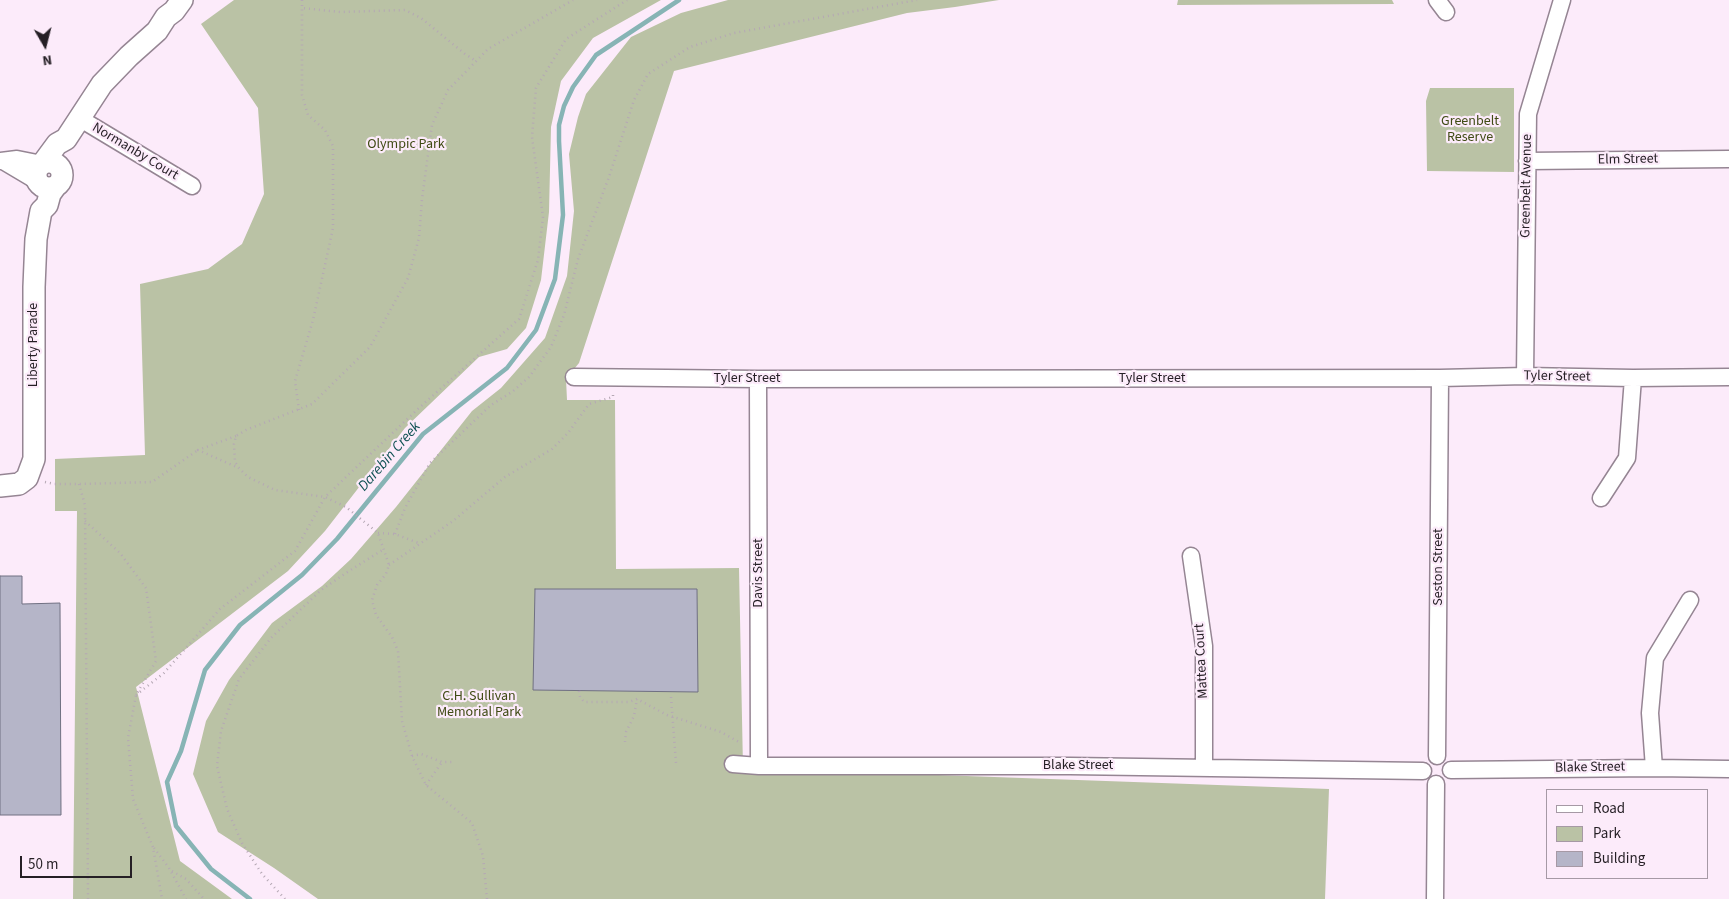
<!DOCTYPE html>
<style>
body{margin:0}
#map{position:relative;width:1729px;height:899px;overflow:hidden;background:#fcebfa;font-family:"Source Sans 3",sans-serif}
canvas{display:block}
.legend{position:absolute;left:1546px;top:789px;width:162px;height:90px;box-sizing:border-box;background:#fcebfa;border:1px solid #a699a5;margin:0;padding:6px 9px;list-style:none;font-size:15px;color:#251f25}
.legend li{display:flex;align-items:center;gap:10px;height:25px}
.legend b{width:25px;border:1px solid #a699a5}
.north{position:absolute;left:20px;top:20px;width:50px;height:50px;-webkit-text-stroke:4px #fcebfa;paint-order:stroke;rotate:172deg;font-size:14px;font-weight:700;line-height:20px;text-align:center;color:#251f25}
.north::after{content:'';display:block;margin:auto;width:18px;height:22px;background:#251f25;clip-path:polygon(50% 0,100% 100%,50% 72%,0 100%)}
.scale{position:absolute;left:20px;top:856px;width:112px;height:22px;box-sizing:border-box;border:2px solid #251f25;border-top:0;padding-left:6px;font-size:15px;line-height:18px;white-space:nowrap;color:#251f25;-webkit-text-stroke:4px #fcebfa;paint-order:stroke}
</style>
<div id="map">
<canvas width="1729" height="899"></canvas>
<ul class="legend">
<li><b style="height:6px;background:#fff"></b>Road</li>
<li><b style="height:14px;background:#bac2a5"></b>Park</li>
<li><b style="height:14px;background:#b5b5c8"></b>Building</li>
</ul>
<div class="north">N</div>
<div class="scale">50 m</div>
</div>
<script>
const c = document.querySelector('canvas').getContext('2d');
c.lineJoin = 'round';
function fillPath(path, color) { c.fillStyle = color; c.fill(path, 'evenodd'); }
const toPath = rows => new Path2D(rows.map(r => 'M' + r).join(''));
function trace(path, color, width, dash) { c.strokeStyle = color; c.lineWidth = width; c.lineCap = dash ? 'butt' : 'round'; c.setLineDash(dash || []); c.stroke(path); }
function drawText(font, color, halo, rows, align = 'center') {
  c.font = font + ' "Source Sans 3",sans-serif'; c.lineWidth = 4.5; c.setLineDash([]); c.textBaseline = 'middle'; c.strokeStyle = halo; c.fillStyle = color; for (const [text, x, y, turn = 0] of rows) {
    c.save(); c.translate(x, y); c.rotate((+turn || 0) * Math.PI / 180); c.textAlign = isNaN(turn) ? turn : align; if (halo) c.strokeText(text, 0, 0); c.fillText(text, 0, 0); c.restore();
  }
}
fillPath(toPath([
 [234,0,661,0,593,38,561,81,551,127,549,212,541,280,526,328,507,349,479,357,405,428,325,531,288,571,136,687,180,861,232,899,73,899,77,511,55,511,55,459,145,455,140,284,208,269,242,244,264,194,258,108,201,24],
 [728,0,999,0,955,7,907,13,674,71,579,363,566,379,567,400,615,400,616,569,739,568,743,768,1329,789,1325,899,318,899,274,868,218,832,193,774,206,721,229,680,272,623,322,586,351,559,396,507,472,411,501,388,545,338,567,276,574,211,569,154,578,117,586,94,631,37,681,13],
 [1178,0,1392,0,1394,4,1177,5],
 [1430,88,1514,88,1514,172,1427,171,1426,101]
]), '#bac2a5');
trace(toPath([
 [250,899,211,869,176,826,167,782,181,751,205,670,240,625,302,575,337,539,423,434,507,368,536,330,555,279,563,215,559,141,559,125,564,106,573,87,596,55,679,0]
]), '#87b4b5', 4.5);
const building = toPath([
 [0,576,22,576,22,604,60,603,61,815,0,815,0,576],
 [535,589,697,589,698,692,533,690,535,589]
]);
fillPath(building, '#b5b5c8');
trace(building, '#707082', 1);
const minor = toPath([
 [1437,0,1446,12],
 [79,118,192,186],
 [0,161,17,159,42,164],
 [1527,161,1729,159],
 [5,162,37,181],
 [1525,376,1528,114,1562,0],
 [574,377,758,379,1440,378,1525,376,1633,378,1729,377],
 [758,379,759,766],
 [1601,498,1627,458,1633,378],
 [1191,556,1204,646,1204,767],
 [1437,756,1440,378],
 [733,764,759,766,1070,766,1423,771],
 [1654,768,1650,713,1655,658,1690,600],
 [1451,770,1654,768,1729,769],
 [1435,899,1436,784]
]);
const tertiary = toPath([
 '36 175a13 13 0 1 1 26 0a13 13 0 1 1-26 0Z',
 [43,163,57,144,66,139,102,84,129,56,157,31,166,17,174,11,182,0],
 [0,486,19,484,27,478,34,459,34,287,36,239,41,211,47,205,50,194,55,187]
]);
trace(minor, '#958593', 19);
trace(tertiary, '#958593', 24);
trace(toPath([
 [302,0,302,8,340,12,405,10,421,18,465,54,476,61],
 [299,410,295,381,313,320,333,228,333,146,325,130,308,115,302,95,302,8],
 [236,436,198,450,239,468],
 [45,482,54,484,79,484,152,482,198,450],
 [79,484,85,505,88,899],
 [85,521,120,553,146,588,156,661,136,695,128,738,133,799,153,847,162,899],
 [378,533,395,534,421,544],
 [395,534,405,508,430,463,491,405,512,392,529,377,551,347,564,315,578,259,609,177,634,100,648,74,690,47,734,33,917,0],
 [389,565,453,521,505,477,552,449,568,433,589,404,613,397,613,393],
 [579,691,580,697,584,702,629,702,637,699,667,715,721,732,739,742],
 [136,695,164,673,220,609,295,551,325,497,420,407,519,319,538,260,543,217,532,137,536,88,566,39,627,0],
 [671,697,676,763],
 [625,742,626,732,634,716,637,699],
 [412,756,421,754,442,762,455,762],
 [426,785,442,762],
 [154,848,169,868,186,899],
 [172,871,186,879,204,899],
 [285,899,262,874,242,843,227,809,217,766,221,731,239,679,271,638,321,590,346,573,384,549],
 [487,899,483,856,472,823,426,785,412,756,402,721,398,651,392,637,376,615,372,600,377,585,386,574,389,565,378,533,346,507,325,497,275,490,248,477,239,468,235,462,234,444,236,436,246,430,312,404,370,347,408,278,419,238,422,199,432,125,448,90,488,49,573,0]
]), '#b5a8b4', 2.5, [1, 4]);
trace(minor, '#fff', 16);
trace(tertiary, '#fff', 21);
drawText('14px', '#3f4a13', '#fcebfa', [
 ["Greenbelt",1470,122],
 ["Reserve",1470,138],
 ["Olympic Park",406,145],
 ["C.H. Sullivan",479,697],
 ["Memorial Park",479,713]
]);
drawText('14px', '#251f25', '#fcebfa', [
 ["Normanby Court",135,152,31],
 ["Elm Street",1628,160,-1],
 ["Greenbelt Avenue",1527,186,-89],
 ["Liberty Parade",34,345,-90],
 ["Tyler Street",1557,377,1],
 ["Tyler Street",747,379],
 ["Tyler Street",1152,379],
 ["Seston Street",1439,567,-90],
 ["Davis Street",759,573,-90],
 ["Mattea Court",1202,661,-93],
 ["Blake Street",1078,766],
 ["Blake Street",1590,768,-1]
]);
drawText('italic 15px', '#105254', '#fcebfa', [
 ["Darebin Creek",390,457,-49]
]);
</script>
